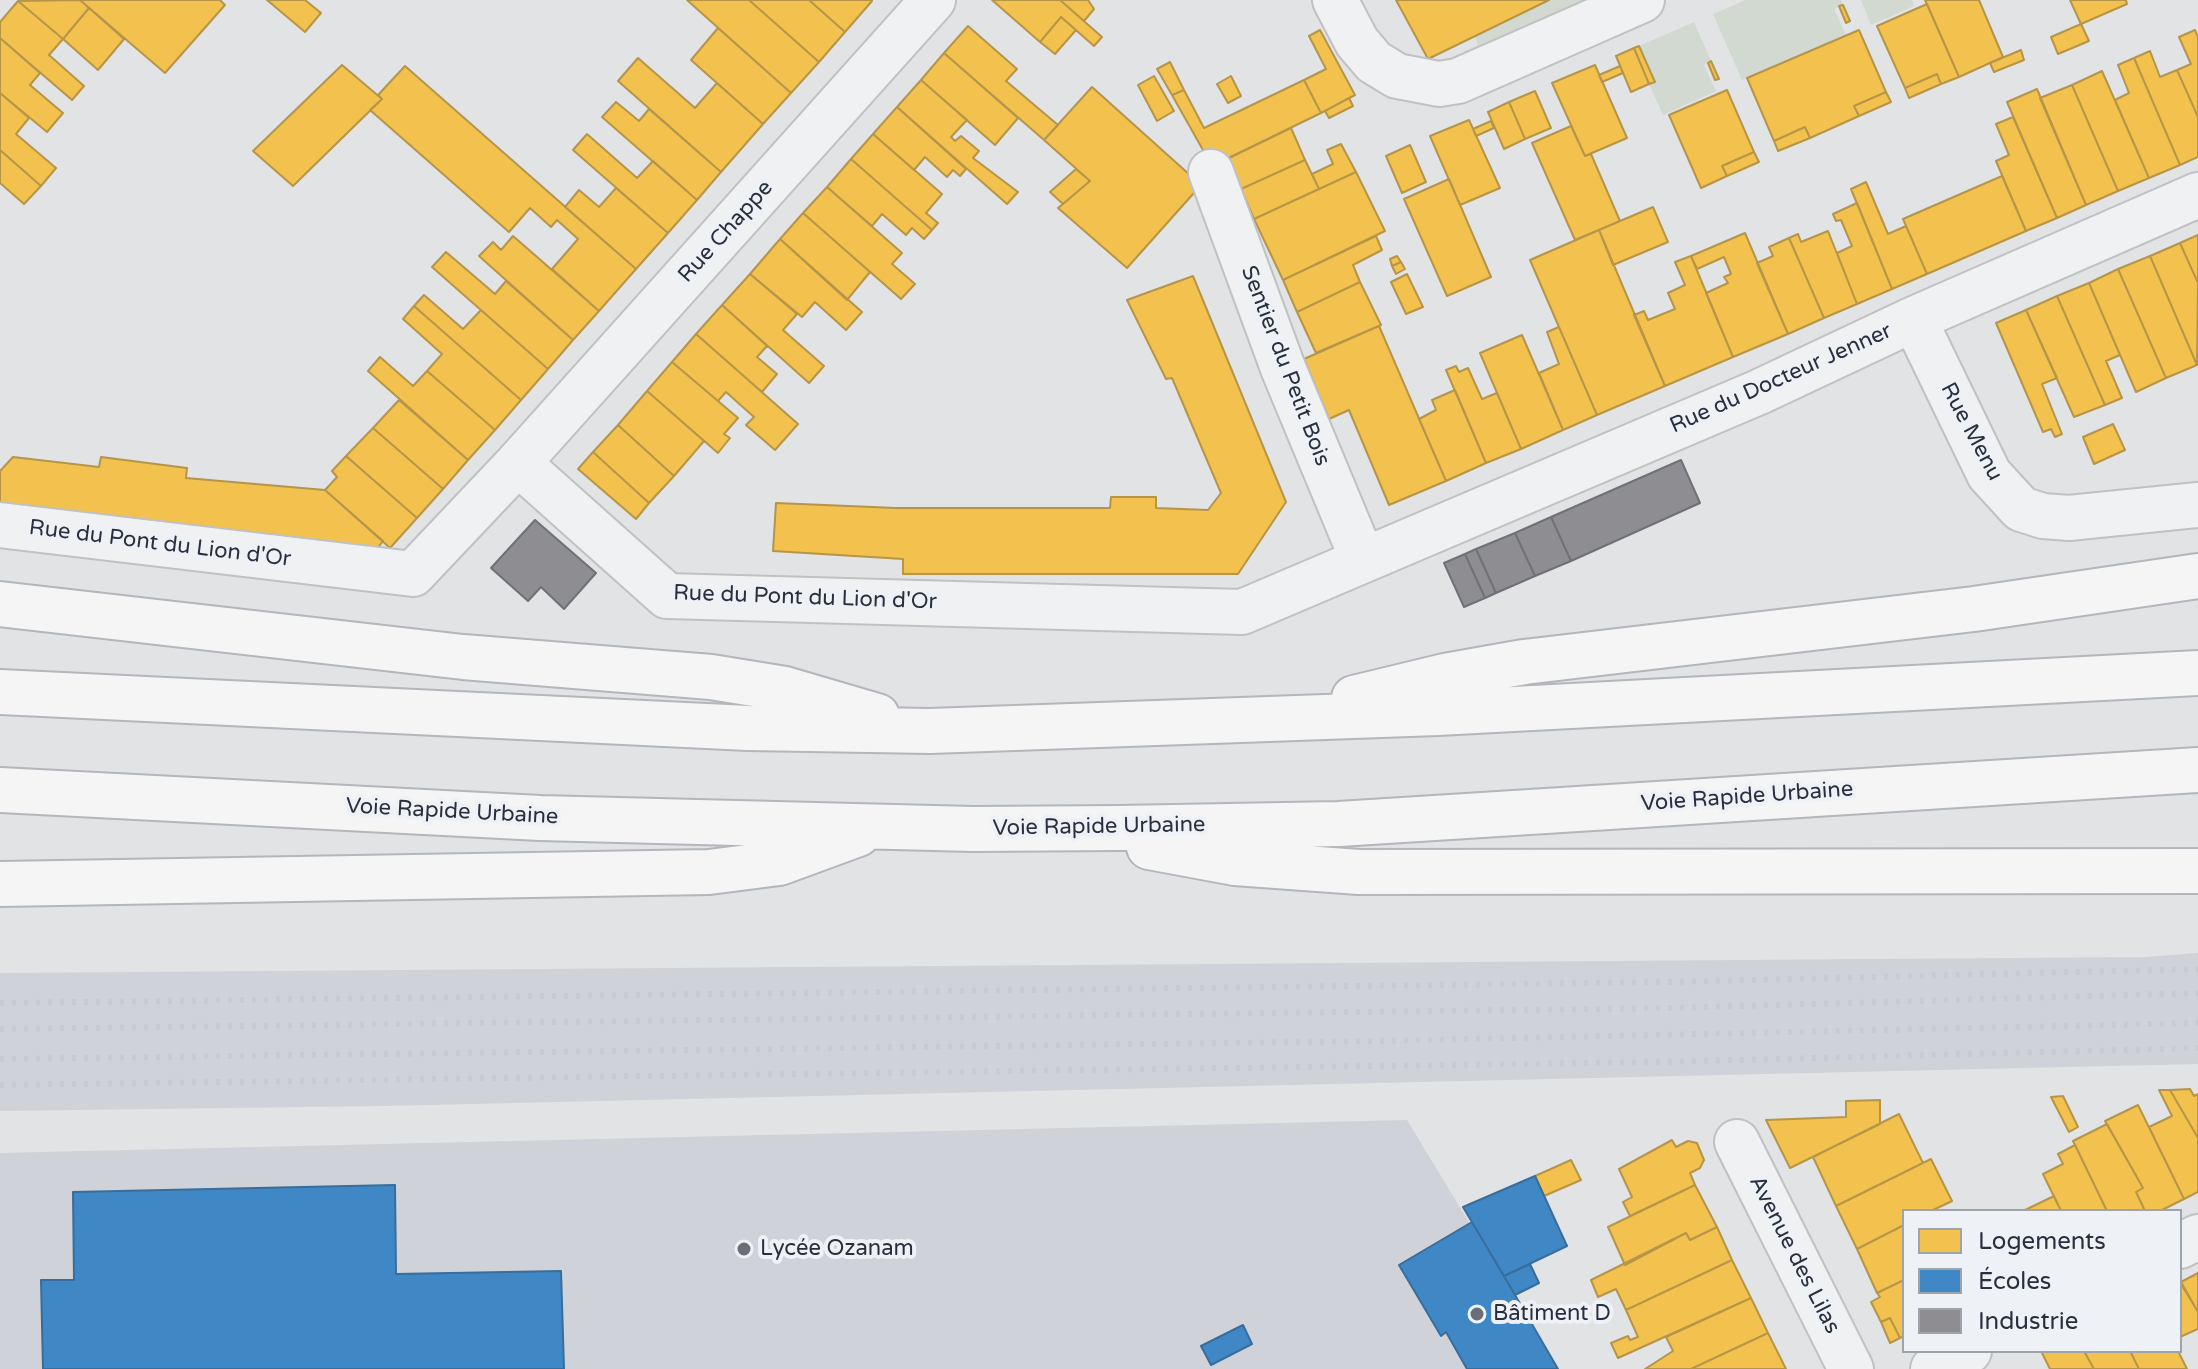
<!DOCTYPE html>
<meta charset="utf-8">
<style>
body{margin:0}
#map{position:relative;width:2198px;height:1369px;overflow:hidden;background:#e1e3e5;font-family:"Varela Round",sans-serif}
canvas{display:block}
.legend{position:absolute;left:1902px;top:1209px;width:280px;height:144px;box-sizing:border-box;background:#eef1f5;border:2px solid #9fa3ac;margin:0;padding:10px 14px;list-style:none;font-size:24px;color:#292f3e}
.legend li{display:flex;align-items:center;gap:16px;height:40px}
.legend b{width:40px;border:2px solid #9fa3ac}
</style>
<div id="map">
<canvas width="2198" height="1369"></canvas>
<ul class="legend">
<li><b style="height:22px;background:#f2c14e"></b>Logements</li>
<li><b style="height:22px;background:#3f88c5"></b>Écoles</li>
<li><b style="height:22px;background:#8d8d92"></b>Industrie</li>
</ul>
</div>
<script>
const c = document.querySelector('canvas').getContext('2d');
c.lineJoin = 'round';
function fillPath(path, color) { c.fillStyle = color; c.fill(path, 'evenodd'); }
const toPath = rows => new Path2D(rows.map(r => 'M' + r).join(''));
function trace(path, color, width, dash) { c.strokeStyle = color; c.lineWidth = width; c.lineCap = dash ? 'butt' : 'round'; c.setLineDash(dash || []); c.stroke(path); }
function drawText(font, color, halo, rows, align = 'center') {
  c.font = font + ' "Varela Round",sans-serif'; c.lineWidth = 8; c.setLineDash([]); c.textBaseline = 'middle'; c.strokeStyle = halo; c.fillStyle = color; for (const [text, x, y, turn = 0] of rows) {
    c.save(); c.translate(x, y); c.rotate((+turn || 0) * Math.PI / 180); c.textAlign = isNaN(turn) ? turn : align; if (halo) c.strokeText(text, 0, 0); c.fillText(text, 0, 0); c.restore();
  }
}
fillPath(toPath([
 [2198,953,2198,1064,384,1106,0,1111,0,973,2145,957],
 [1407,1120,1558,1369,0,1369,0,1153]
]), '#cfd2d8');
fillPath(toPath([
 [1549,0,1613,0,1454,70,1432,67,1478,45,1475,36],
 [1746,0,1841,0,1843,5,1834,9,1846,35,1742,80,1713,14],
 [1861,0,1912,0,1914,6,1871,25],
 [1694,22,1711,61,1704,65,1716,91,1663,115,1649,84,1655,82,1639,46]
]), '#d1d9d1');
const homes = toPath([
 [80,0,220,0,225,5,165,73,80,0],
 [80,0,89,8,63,39,18,1,80,0],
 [267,0,305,0,321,13,305,32,267,0],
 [687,0,749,0,819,62,791,93,687,0],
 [749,0,809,0,845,32,819,62,749,0],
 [809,0,870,0,872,1,845,32,809,0],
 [992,0,1060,0,1102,37,1094,46,1061,17,1040,42,992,0],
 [1060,0,1088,0,1094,9,1084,21,1060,0],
 [1396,0,1549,0,1428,59,1396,0],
 [1925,0,1979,0,2003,57,1959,77,1925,0],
 [2070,0,2126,0,2127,4,2081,24,2070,0],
 [18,1,63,39,49,55,84,86,72,100,0,38,0,22,18,1],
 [1927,4,1959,77,1941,84,1937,74,1905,88,1877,26,1927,4],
 [1843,5,1850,21,1846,23,1839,6,1843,5],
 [89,8,124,39,98,70,63,39,89,8],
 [1061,17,1076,30,1055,54,1040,42,1061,17],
 [2081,24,2089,41,2058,54,2051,37,2081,24],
 [968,26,1017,69,1006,81,1058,125,1044,140,944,53,968,26],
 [718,28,791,93,763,124,691,60,718,28],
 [1320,30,1355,95,1321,113,1304,80,1326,69,1309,36,1320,30],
 [1859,30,1886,92,1854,106,1859,116,1810,138,1805,127,1774,141,1747,78,1859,30],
 [2195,30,2198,37,2198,117,2177,70,2191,64,2179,37,2195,30],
 [0,38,40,73,30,85,63,113,47,132,0,93,0,38],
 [1639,46,1655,82,1649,84,1634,48,1639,46],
 [1634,48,1649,84,1631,92,1616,56,1634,48],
 [2021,50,2024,60,1994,72,1990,63,2021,50],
 [2150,51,2160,77,2177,70,2198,117,2198,157,2180,165,2134,58,2150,51],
 [944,53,1018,118,995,145,921,80,944,53],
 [638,58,695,108,717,83,763,124,721,172,618,81,638,58],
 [2134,58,2180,165,2149,178,2115,100,2129,93,2118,65,2134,58],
 [1711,61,1719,79,1715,80,1708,63,1711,61],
 [1170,62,1184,90,1172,95,1157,69,1170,62],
 [342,65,382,99,293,186,253,151,342,65],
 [1595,65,1627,138,1585,156,1552,83,1595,65],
 [405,66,636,269,599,311,552,269,578,239,557,220,551,227,530,208,509,232,370,110,382,99,378,95,405,66],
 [1620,66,1623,73,1602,82,1599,75,1620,66],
 [2102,71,2149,178,2118,191,2072,85,2102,71],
 [1937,74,1941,84,1909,98,1905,88,1937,74],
 [1154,76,1174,111,1157,121,1138,85,1154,76],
 [1231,76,1241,96,1228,103,1217,84,1231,76],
 [921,80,967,120,951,137,955,141,961,136,979,151,973,158,1018,192,1007,204,897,107,921,80],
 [1304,80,1321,113,1212,166,1172,95,1184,90,1204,128,1304,80],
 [2072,85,2118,191,2086,205,2040,98,2072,85],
 [1092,87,1201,185,1127,268,1058,208,1090,181,1044,140,1092,87],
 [2037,89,2086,205,2057,218,2007,102,2037,89],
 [1727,90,1754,152,1722,166,1727,176,1701,188,1669,115,1727,90],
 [1535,91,1551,128,1525,139,1509,102,1535,91],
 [1886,92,1891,102,1859,116,1854,106,1886,92],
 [0,93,29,118,16,134,56,168,41,186,0,150,0,93],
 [1349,98,1353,106,1329,118,1325,111,1349,98],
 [616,102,639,121,649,109,721,172,697,200,602,117,616,102],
 [1509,102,1525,139,1504,149,1488,112,1509,102],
 [897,107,966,169,960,176,953,170,947,177,925,157,914,170,873,134,897,107],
 [2013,117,2057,218,2026,231,1996,161,2009,155,1996,124,2013,117],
 [1469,120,1500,188,1460,205,1430,136,1469,120],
 [1491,121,1494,128,1476,136,1473,129,1491,121],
 [1571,126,1585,156,1591,154,1620,221,1575,240,1532,143,1571,126],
 [1805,127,1810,138,1778,151,1774,141,1805,127],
 [1291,128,1305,160,1241,189,1227,159,1291,128],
 [587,134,637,178,653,161,697,200,668,233,573,150,587,134],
 [873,134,942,194,926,213,938,223,932,230,851,159,873,134],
 [1341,144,1356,172,1319,189,1312,174,1333,164,1327,150,1341,144],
 [1410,145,1426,182,1402,193,1386,156,1410,145],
 [0,150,41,186,24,204,0,183,0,150],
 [1754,152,1759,162,1727,176,1722,166,1754,152],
 [851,159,932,230,924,239,912,228,906,235,882,214,872,226,827,187,851,159],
 [1305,160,1319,189,1254,219,1241,189,1305,160],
 [1076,169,1090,181,1063,204,1050,192,1076,169],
 [1356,172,1385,231,1283,280,1254,219,1356,172],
 [2002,176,2026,231,1927,274,1903,219,2002,176],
 [1449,179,1491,277,1447,296,1404,199,1449,179],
 [1866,182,1888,234,1906,226,1927,274,1892,289,1851,189,1866,182],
 [827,187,902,253,892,264,915,284,901,299,803,213,827,187],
 [616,188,668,233,636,269,565,207,579,190,599,207,616,188],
 [1857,203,1892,289,1857,304,1837,253,1852,246,1841,220,1836,221,1833,214,1857,203],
 [1653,207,1668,242,1613,265,1599,230,1653,207],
 [803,213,870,272,847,300,780,239,803,213],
 [1599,230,1665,386,1597,415,1530,260,1599,230],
 [1828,231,1857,304,1824,318,1789,238,1798,234,1801,242,1828,231],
 [1745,233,1788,334,1733,357,1706,293,1728,283,1724,277,1731,274,1724,257,1697,269,1691,256,1745,233],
 [2198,235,2198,283,2180,243,2198,235],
 [513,236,599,311,573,340,479,256,493,242,501,250,513,236],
 [1376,236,1382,250,1353,265,1360,282,1297,312,1283,280,1376,236],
 [1789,238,1824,318,1788,334,1757,263,1773,256,1769,247,1789,238],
 [780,239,862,312,846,330,815,302,802,317,750,274,780,239],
 [2180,243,2198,283,2197,365,2150,256,2180,243],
 [446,252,495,294,506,281,573,340,548,369,432,267,446,252],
 [1397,256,1401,262,1392,266,1390,259,1397,256],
 [1691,256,1733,357,1665,386,1634,315,1644,311,1648,320,1675,309,1668,293,1685,285,1675,262,1691,256],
 [2150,256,2197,365,2166,378,2118,269,2150,256],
 [1401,262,1405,269,1396,274,1392,266,1401,262],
 [2118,269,2166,378,2136,392,2089,283,2118,269],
 [750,274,797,314,783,330,824,366,809,383,722,305,750,274],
 [1407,274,1423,307,1406,314,1391,282,1407,274],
 [1193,276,1286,502,1238,574,903,574,903,559,773,551,776,503,896,508,1110,508,1111,497,1156,497,1156,508,1208,510,1221,493,1172,378,1166,379,1127,300,1193,276],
 [1360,282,1381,325,1316,353,1297,312,1360,282],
 [2089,283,2120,355,2106,361,2122,398,2105,405,2057,296,2089,283],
 [424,295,463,329,481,310,548,369,521,400,414,306,424,295],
 [2057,296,2105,405,2074,417,2026,310,2057,296],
 [722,305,767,346,757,357,777,374,762,392,696,334,722,305],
 [414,306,521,400,495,430,427,371,442,354,403,319,414,306],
 [2026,310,2057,378,2042,384,2062,434,2055,437,2051,429,2043,432,1996,323,2026,310],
 [1379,326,1446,481,1389,505,1349,410,1329,419,1304,359,1379,326],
 [1559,327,1597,415,1563,430,1539,373,1559,364,1547,332,1559,327],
 [696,334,798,424,775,450,746,425,754,417,726,392,718,401,672,362,696,334],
 [1522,335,1563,430,1521,449,1480,353,1522,335],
 [380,357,413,386,427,371,495,430,468,460,368,371,380,357],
 [672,362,738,418,724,434,730,438,718,453,647,391,672,362],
 [1456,366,1459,372,1468,368,1482,399,1497,393,1521,449,1486,463,1446,370,1456,366],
 [1455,390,1486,463,1446,481,1419,419,1436,410,1432,400,1455,390],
 [647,391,704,441,674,476,618,425,647,391],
 [399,400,468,460,443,489,373,428,399,400],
 [2113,424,2125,450,2094,464,2083,437,2113,424],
 [618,425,674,476,649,503,593,452,618,425],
 [373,428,443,489,417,518,346,456,373,428],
 [593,452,649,503,636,519,578,469,593,452],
 [346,456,417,518,390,548,325,490,337,477,332,471,346,456],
 [13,457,99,467,101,457,187,468,186,478,325,490,383,541,373,554,0,515,0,471,13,457],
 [2190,1089,2194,1096,2198,1094,2198,1138,2170,1090,2190,1089],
 [2159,1090,2170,1090,2198,1138,2198,1192,2184,1199,2149,1127,2172,1116,2159,1090],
 [2063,1096,2078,1127,2069,1132,2051,1097,2063,1096],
 [1880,1100,1880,1124,1790,1168,1766,1120,1846,1117,1846,1101,1880,1100],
 [2138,1105,2184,1199,2160,1211,2145,1211,2136,1192,2143,1188,2105,1121,2138,1105],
 [1899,1114,1923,1163,1836,1206,1813,1157,1899,1114],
 [2107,1124,2143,1188,2136,1192,2145,1211,2107,1211,2073,1141,2107,1124],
 [1672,1140,1676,1147,1688,1141,1697,1143,1704,1160,1700,1168,1690,1173,1695,1185,1630,1216,1623,1202,1632,1197,1619,1169,1672,1140],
 [2075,1145,2107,1211,2061,1211,2043,1174,2063,1164,2058,1154,2075,1145],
 [1931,1159,1952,1201,1931,1211,1904,1211,1904,1225,1857,1249,1836,1206,1931,1159],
 [1571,1160,1581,1180,1544,1196,1535,1176,1571,1160],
 [1695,1185,1717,1227,1690,1240,1686,1233,1625,1265,1608,1227,1695,1185],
 [2054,1196,2061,1211,2023,1211,2054,1196],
 [1904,1225,1904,1280,1877,1293,1857,1249,1904,1225],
 [1717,1227,1732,1260,1626,1310,1616,1289,1598,1297,1591,1280,1686,1233,1690,1240,1717,1227],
 [1732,1260,1751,1298,1618,1358,1611,1343,1628,1336,1630,1340,1638,1337,1626,1310,1732,1260],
 [2198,1273,2198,1312,2181,1282,2198,1273],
 [1904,1280,1904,1336,1900,1338,1890,1318,1881,1322,1871,1302,1880,1297,1877,1293,1904,1280],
 [2180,1282,2198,1312,2198,1329,2180,1337,2180,1282],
 [1751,1298,1768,1333,1691,1369,1645,1369,1673,1351,1666,1337,1751,1298],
 [1890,1318,1900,1338,1890,1343,1881,1322,1890,1318],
 [1768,1333,1786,1369,1691,1369,1768,1333],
 [2041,1351,2084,1351,2094,1369,2050,1369,2041,1351],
 [2084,1351,2130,1351,2139,1369,2094,1369,2084,1351],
 [2130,1351,2178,1351,2187,1369,2139,1369,2130,1351]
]);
fillPath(homes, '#f2c14e');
trace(homes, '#b69549', 2);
const schools = toPath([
 [1535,1176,1567,1246,1504,1276,1463,1207,1535,1176],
 [395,1185,396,1274,561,1271,564,1369,43,1369,41,1280,74,1280,73,1192,395,1185],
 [1472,1222,1515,1295,1558,1369,1467,1369,1446,1332,1441,1336,1399,1265,1472,1222],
 [1530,1264,1539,1283,1515,1295,1504,1276,1530,1264],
 [1243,1325,1252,1344,1211,1365,1201,1346,1243,1325]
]);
fillPath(schools, '#3f88c5');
trace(schools, '#386d9c', 2);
const industry = toPath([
 [1681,460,1700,503,1571,561,1551,517,1681,460],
 [1551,517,1571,561,1535,576,1515,533,1551,517],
 [535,520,596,573,564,609,541,587,528,601,491,568,535,520],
 [1515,533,1535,576,1496,593,1476,549,1515,533],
 [1476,549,1496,593,1485,598,1465,554,1476,549],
 [1465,554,1485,598,1464,607,1444,563,1465,554]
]);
fillPath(industry, '#8d8d92');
trace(industry, '#6f7179', 2);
const minor = toPath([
 [1335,0,1357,42,1374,62,1397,76,1439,84,1458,81,1642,0],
 [1211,172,1283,368,1362,558],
 [1914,319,1989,474,2021,509,2043,516,2069,518,2198,505],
 [518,463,667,596,1242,612,1759,392,1914,319,2198,195],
 [0,525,413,574,518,463,933,0],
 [1737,1142,1851,1369],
 [2180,1246,2198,1237],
 [1933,1369,1969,1351]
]);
const highway = toPath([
 [0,604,463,657,711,677,785,689,877,716],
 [0,692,748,728,930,731,1438,713,2198,673],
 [1354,698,1445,676,1524,662,1974,609,2198,576],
 [0,790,540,818,973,829,1118,828,1339,824,2198,770],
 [1149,847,1235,863,1359,872,2198,871],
 [0,884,709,872,779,863,858,834]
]);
trace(minor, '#bfc1c3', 48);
trace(highway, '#b3b6ba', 48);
trace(minor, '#f0f1f2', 44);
trace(highway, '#f5f5f6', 44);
trace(toPath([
 [0,1003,1670,982,2198,969],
 [0,1029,1670,1008,2198,993],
 [0,1059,1378,1041,2198,1023],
 [0,1085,1663,1062,2198,1048]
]), '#c9cacd', 6, [4, 8]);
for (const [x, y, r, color] of [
 [744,1249,8,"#696e78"],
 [1477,1314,8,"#696e78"]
]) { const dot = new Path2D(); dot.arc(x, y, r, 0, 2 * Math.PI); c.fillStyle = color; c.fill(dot); trace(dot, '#eef1f5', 3); }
drawText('22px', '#292f3e', '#eef1f5', [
 ["Rue Chappe",726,232,-48],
 ["Sentier du Petit Bois",1285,366,69],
 ["Rue du Docteur Jenner",1781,379,-24],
 ["Rue Menu",1971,432,62],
 ["Rue du Pont du Lion d'Or",160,544,7],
 ["Rue du Pont du Lion d'Or",805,598,2],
 ["Voie Rapide Urbaine",1747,797,-4],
 ["Voie Rapide Urbaine",452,812,3],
 ["Voie Rapide Urbaine",1099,827,-1],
 ["Avenue des Lilas",1794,1255,63]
]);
drawText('22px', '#292f3e', '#eef1f5', [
 ["Lycée Ozanam",760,1249],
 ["Bâtiment D",1493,1314]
], 'left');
</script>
